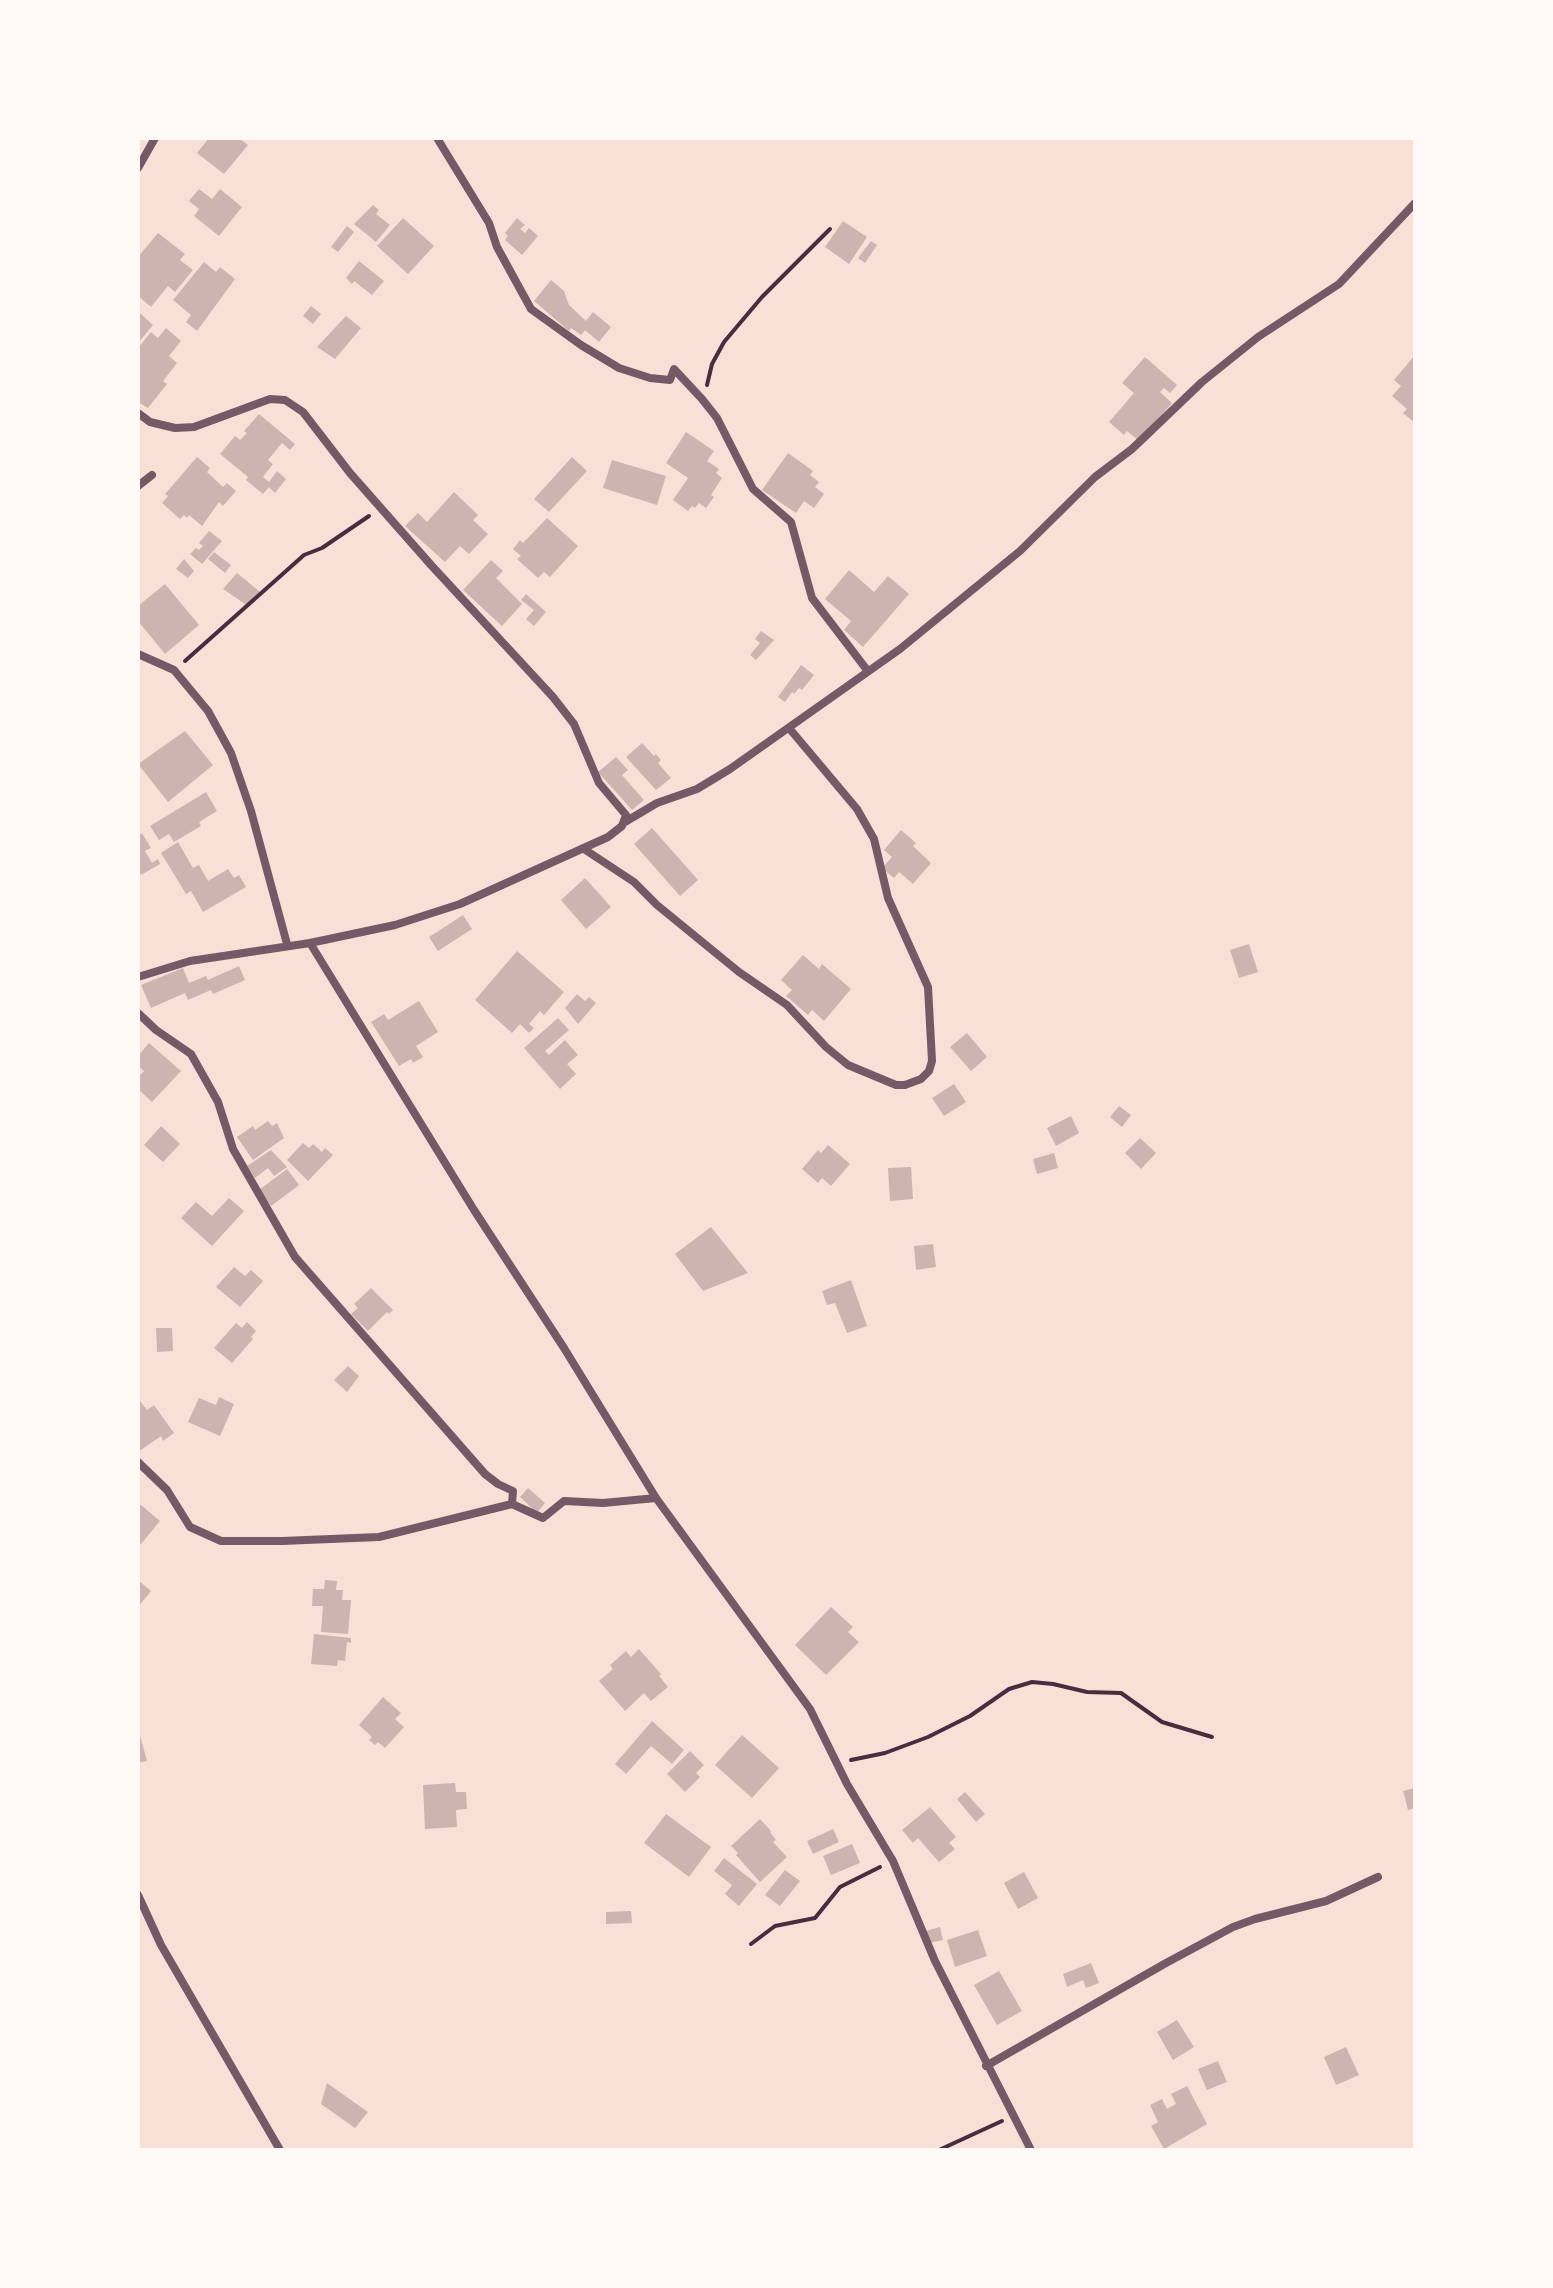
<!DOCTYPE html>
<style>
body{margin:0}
#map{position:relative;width:1553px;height:2288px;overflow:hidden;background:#f7e1d7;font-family:"Exo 2",sans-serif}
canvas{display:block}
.frame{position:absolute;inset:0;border:140px solid #fffaf5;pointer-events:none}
</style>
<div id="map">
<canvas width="1553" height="2288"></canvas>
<div class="frame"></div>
</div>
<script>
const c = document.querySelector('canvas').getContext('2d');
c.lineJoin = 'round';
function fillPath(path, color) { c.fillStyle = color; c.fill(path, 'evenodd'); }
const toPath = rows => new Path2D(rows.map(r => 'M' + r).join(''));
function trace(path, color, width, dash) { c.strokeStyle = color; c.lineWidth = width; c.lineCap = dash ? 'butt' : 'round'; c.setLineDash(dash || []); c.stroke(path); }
fillPath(toPath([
 [209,138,239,138,248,145,224,174,197,153],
 [199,189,212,199,220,189,242,207,219,236,194,216,199,209,189,201],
 [373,205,379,210,376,214,390,225,376,242,354,224],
 [403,218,434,246,408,274,377,246],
 [517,218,525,225,520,229,525,233,529,228,538,236,522,255,505,240,508,236,505,233],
 [843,221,867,237,849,264,825,247],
 [347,226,354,232,338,252,331,247],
 [158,233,185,254,180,260,193,270,175,292,168,286,151,307,138,296,138,257],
 [871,241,877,245,865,263,858,258],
 [359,261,384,281,372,295,354,281,352,284,346,278],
 [204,262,216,272,220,267,235,279,197,331,186,322,191,315,173,300],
 [551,280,564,291,569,305,586,321,593,312,611,327,599,342,585,330,581,335,571,328,569,331,534,301],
 [311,306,321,314,313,324,303,316],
 [141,314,153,325,138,343,138,315],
 [346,316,361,328,335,359,317,347],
 [166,328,181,341,169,356,177,363,163,381,167,384,148,408,138,402,138,348,151,332,158,338],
 [1415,355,1415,423,1403,413,1407,409,1392,396,1401,386,1394,380],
 [1145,357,1177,385,1170,393,1164,388,1160,392,1172,403,1139,441,1127,431,1124,435,1109,422,1134,393,1122,383],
 [259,414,295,444,290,450,282,443,268,460,273,464,263,477,269,482,277,471,286,479,275,493,269,487,263,494,246,480,248,477,220,454,235,436,240,440,247,433,244,431],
 [686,432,714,451,707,461,719,469,716,473,722,478,711,495,714,497,706,508,699,503,695,508,692,506,688,511,673,500,688,478,666,463],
 [788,453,813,471,810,475,819,482,815,487,824,494,814,508,804,501,796,513,762,490],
 [197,457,210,468,207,472,223,487,227,483,236,491,223,506,219,502,202,526,189,515,187,518,184,515,180,519,162,503,168,496,165,494],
 [572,457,587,471,549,512,534,499],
 [612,460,666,476,657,505,603,488],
 [454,492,478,515,473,520,488,534,469,554,460,546,445,562,405,526,418,513,427,522],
 [547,518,578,546,550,577,544,572,538,578,517,559,521,556,513,549,520,540,523,543],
 [209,531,222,541,202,564,190,554,196,548,199,550,203,546,199,543],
 [214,552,231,565,225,573,208,559],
 [184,559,194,571,188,578,176,569],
 [491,560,503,571,496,578,522,604,502,626,463,590],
 [849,570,874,592,888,576,909,594,863,647,844,630,851,621,825,599],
 [237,573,260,592,248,606,223,589],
 [165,584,199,625,165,654,138,621,138,606],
 [526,594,546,612,534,626,526,619,534,610,521,600],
 [761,631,774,640,756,660,750,655,760,643,755,639],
 [801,665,814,675,802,690,799,688,794,694,792,692,785,702,778,697],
 [185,731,213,765,168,802,138,764],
 [642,743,654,756,656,754,661,760,658,763,671,778,656,790,626,757],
 [616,757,628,770,622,775,644,800,632,810,598,772],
 [206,792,217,811,199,822,201,826,174,842,169,834,159,840,150,826],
 [652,828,698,880,680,896,634,844],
 [901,830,916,843,913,846,931,863,913,884,899,872,894,878,882,868,892,857,884,850],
 [142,833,151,848,145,851,152,863,158,859,160,864,141,875,138,869,138,836],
 [178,842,193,868,199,865,208,881,228,869,234,878,239,875,246,887,203,912,191,891,186,894,161,853],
 [585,878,611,907,586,929,561,900],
 [463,915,472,929,438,951,429,937],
 [1249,944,1258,972,1239,978,1230,950],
 [517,951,564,992,544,1015,540,1011,529,1024,534,1028,529,1033,520,1024,512,1033,475,1000],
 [803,955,819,969,822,964,851,989,824,1021,812,1010,808,1015,786,996,792,990,781,980],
 [239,966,245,980,213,994,211,990,188,1000,185,993,151,1008,141,985,183,968,189,983,206,976,208,980],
 [577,994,585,1001,589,997,596,1003,578,1024,565,1008],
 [419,1001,438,1032,416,1046,423,1057,413,1063,411,1059,399,1066,371,1022,384,1014,388,1020],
 [558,1018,569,1030,545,1051,549,1055,565,1040,578,1055,567,1064,576,1074,560,1089,524,1048],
 [967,1033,987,1057,971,1071,950,1047],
 [149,1043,181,1071,152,1102,138,1089,138,1077,144,1071,138,1066,138,1056],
 [954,1084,966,1102,944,1116,932,1098],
 [1119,1106,1131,1115,1122,1127,1110,1117],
 [1071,1116,1079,1133,1056,1146,1047,1128],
 [268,1121,272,1126,277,1123,284,1138,253,1160,237,1137,253,1126,255,1130],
 [161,1126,180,1144,163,1162,144,1145],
 [1140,1138,1156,1153,1141,1169,1125,1153],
 [303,1143,309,1148,313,1144,322,1152,325,1148,333,1155,308,1181,287,1160],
 [828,1145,850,1164,831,1186,822,1178,818,1183,802,1169,818,1150,821,1153],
 [271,1150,287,1167,274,1176,268,1168,255,1178,247,1166],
 [1054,1153,1058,1168,1037,1174,1033,1159],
 [911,1167,913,1199,890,1201,888,1168],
 [287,1169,299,1185,271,1206,259,1190],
 [229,1198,244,1211,212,1246,181,1218,196,1202,212,1216],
 [711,1227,748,1273,703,1291,675,1254],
 [933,1244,936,1267,916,1270,914,1246],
 [234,1267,245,1276,251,1270,263,1281,240,1307,216,1287],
 [851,1280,867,1326,847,1333,835,1303,827,1305,822,1291],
 [371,1288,393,1310,389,1314,387,1312,368,1331,351,1314,358,1308,354,1304],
 [247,1322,256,1331,251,1337,253,1339,232,1363,214,1348,236,1323,242,1328],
 [156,1328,172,1328,173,1351,157,1352],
 [348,1366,359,1376,347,1392,334,1380],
 [219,1397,234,1404,220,1436,188,1422,199,1398,216,1405],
 [140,1401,147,1410,154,1405,174,1433,163,1441,161,1436,138,1452,138,1403],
 [528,1488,545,1503,537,1513,520,1497],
 [141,1505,160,1521,140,1545,138,1542,138,1508],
 [138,1580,151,1591,138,1607],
 [325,1580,337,1581,336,1590,343,1590,342,1600,351,1600,348,1634,321,1632,323,1606,312,1606,313,1589,324,1589],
 [831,1607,853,1627,848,1632,859,1642,826,1675,795,1645],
 [314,1634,351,1638,351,1643,347,1642,345,1661,338,1660,337,1666,311,1664],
 [639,1649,661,1674,659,1676,668,1687,651,1701,644,1693,625,1711,599,1681,613,1669,610,1665,626,1651,631,1657],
 [383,1697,401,1713,395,1719,404,1727,385,1748,378,1742,375,1745,369,1740,372,1737,359,1725],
 [652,1721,684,1750,672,1764,651,1746,626,1774,615,1764],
 [138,1728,147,1761,138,1763],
 [742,1735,779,1768,752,1798,715,1765],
 [690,1751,704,1765,696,1773,700,1777,685,1792,667,1774],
 [455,1783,456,1792,466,1792,467,1809,456,1810,457,1827,425,1829,423,1785],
 [1415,1788,1415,1808,1408,1810,1403,1791],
 [965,1792,985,1814,976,1822,957,1799],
 [930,1807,956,1837,949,1843,955,1849,939,1862,918,1838,913,1843,902,1830],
 [666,1814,711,1847,689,1877,644,1843],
 [760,1819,771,1831,770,1832,776,1840,773,1842,787,1857,760,1882,736,1855,738,1853,731,1846],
 [833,1829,839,1842,813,1854,807,1841],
 [852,1844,860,1863,831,1875,823,1856],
 [724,1858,757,1884,739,1906,725,1894,732,1885,714,1871],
 [785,1870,800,1881,780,1906,765,1895],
 [1024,1872,1038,1898,1018,1909,1004,1883],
 [631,1911,632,1923,606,1924,606,1912],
 [940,1927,943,1940,929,1943,926,1931],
 [978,1930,987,1956,955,1967,947,1940],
 [1091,1963,1099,1983,1086,1988,1083,1980,1067,1987,1063,1974],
 [999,1971,1022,2011,997,2025,974,1985],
 [1177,2020,1194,2047,1173,2060,1157,2032],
 [1346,2047,1359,2075,1336,2085,1324,2057],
 [1218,2061,1227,2082,1207,2090,1198,2069],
 [327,2083,368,2112,355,2128,321,2104],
 [1187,2086,1207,2124,1164,2149,1151,2126,1158,2122,1150,2105,1162,2099,1167,2109,1176,2104,1171,2094]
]), '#ccb4b1');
trace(toPath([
 [707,385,712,364,724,342,762,297,830,229],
 [185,661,304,555,322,548,369,516],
 [851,1760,885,1753,928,1737,970,1716,1009,1689,1032,1682,1053,1684,1087,1692,1121,1693,1162,1722,1212,1737],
 [751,1944,775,1926,815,1918,840,1887,880,1867],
 [939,2150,1002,2121]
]), '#4a2c40', 4);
trace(toPath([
 [437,138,489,223,497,247,531,309,581,345,619,368,650,378,670,380,674,369,702,399,717,418,753,489,791,522,812,598,867,670],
 [138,168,155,138],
 [138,413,150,422,175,428,194,427,270,399,285,400,303,412,350,473,431,565,553,697,574,724,599,783,626,815,622,826,608,837,460,904,395,925,310,943,190,961,138,977],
 [138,486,152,475],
 [138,654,174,670,208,711,231,753,251,811,287,944],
 [625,822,657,803,697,789,730,769,900,649,1020,551,1095,477,1132,449,1202,382,1258,337,1339,284,1415,203],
 [584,849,634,882,657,905,739,972,787,1005,826,1047,848,1065,896,1085,905,1085,921,1079,929,1071,932,1061,928,987,888,898,874,839,857,809,789,728],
 [310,943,474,1210,564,1348,656,1498,810,1709,847,1784,893,1861,935,1961,1031,2150],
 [138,1013,156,1030,191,1054,218,1102,233,1149,295,1257,485,1474,498,1484,513,1491,512,1504,543,1518,564,1501,603,1503,656,1498],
 [138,1462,167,1490,190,1527,221,1541,282,1541,379,1537,512,1504],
 [138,1895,161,1945,280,2150],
 [986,2066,1166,1963,1233,1927,1255,1919,1326,1901,1378,1877]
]), '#755966', 8);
</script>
